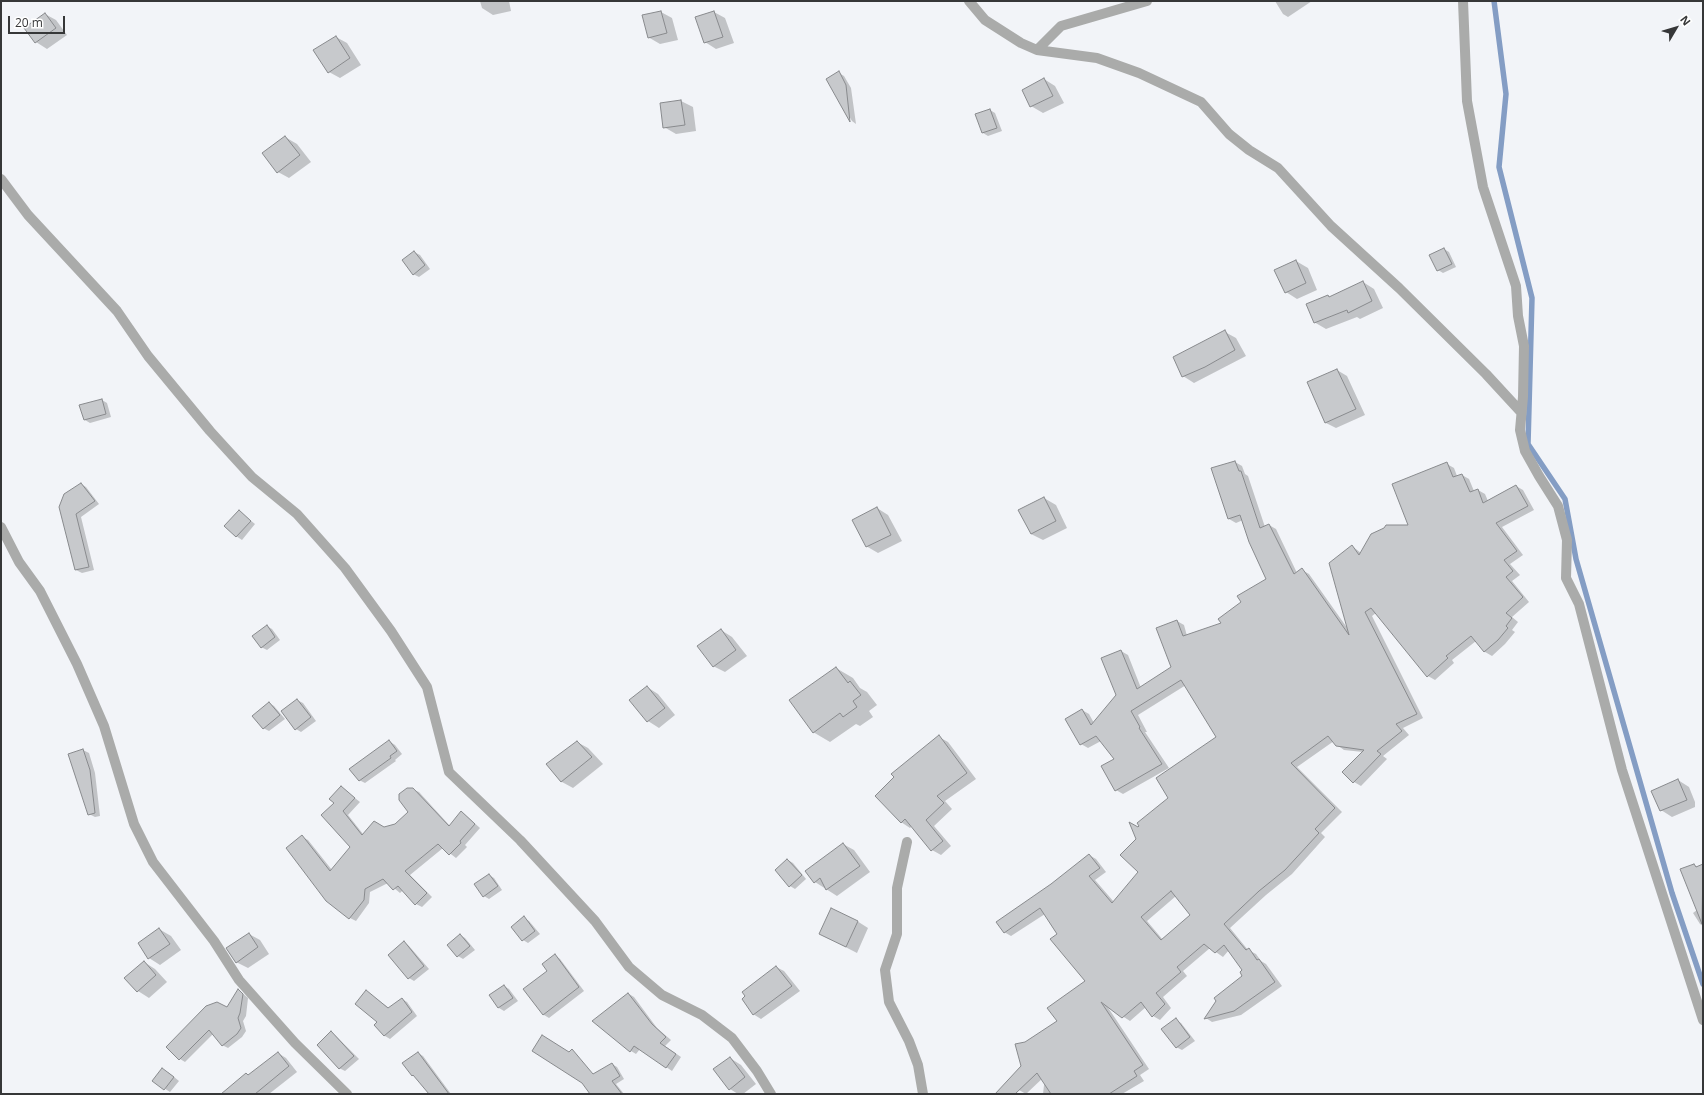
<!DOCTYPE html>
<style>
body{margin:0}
#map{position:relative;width:1704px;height:1095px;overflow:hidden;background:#f2f4f8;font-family:"Open Sans",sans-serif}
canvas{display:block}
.frame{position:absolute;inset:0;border:2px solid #363738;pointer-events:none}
.north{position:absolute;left:1656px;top:8px;width:40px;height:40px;-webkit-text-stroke:3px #fff;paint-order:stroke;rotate:52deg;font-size:11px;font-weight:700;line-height:16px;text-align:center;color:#363738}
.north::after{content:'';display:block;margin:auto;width:14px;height:18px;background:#363738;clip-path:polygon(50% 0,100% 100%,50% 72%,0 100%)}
.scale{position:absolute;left:8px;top:16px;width:57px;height:18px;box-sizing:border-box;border:2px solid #363738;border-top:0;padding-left:5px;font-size:12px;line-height:14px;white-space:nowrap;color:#363738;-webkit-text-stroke:3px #fff;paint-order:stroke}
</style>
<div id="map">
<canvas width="1704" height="1095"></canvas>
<div class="frame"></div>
<div class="north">N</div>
<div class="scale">20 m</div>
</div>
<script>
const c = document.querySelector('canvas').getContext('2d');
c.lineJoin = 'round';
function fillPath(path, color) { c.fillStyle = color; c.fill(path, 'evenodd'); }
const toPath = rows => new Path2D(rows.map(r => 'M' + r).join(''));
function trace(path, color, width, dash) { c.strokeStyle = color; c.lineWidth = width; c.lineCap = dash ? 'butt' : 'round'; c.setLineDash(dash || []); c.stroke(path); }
fillPath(toPath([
 [480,1,509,1,511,11,493,15,482,8],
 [1275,1,1312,1,1288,17,1283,14],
 [661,12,672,18,678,40,660,44,648,37],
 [714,12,725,18,734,43,716,49,705,42],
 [45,14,56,20,67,35,47,49,36,42,25,28],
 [336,37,347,43,361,65,340,78,329,72],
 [839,73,844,76,851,88,856,124,852,121,827,79],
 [1044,79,1055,86,1064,103,1043,113,1031,106,1023,90],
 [681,101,693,107,696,131,676,134,664,127,661,104],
 [990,110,995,113,1002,131,988,136,983,133],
 [285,137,297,144,311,162,289,178,278,172],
 [1444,249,1449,252,1456,267,1443,273,1438,270],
 [414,252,420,255,430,269,419,277,413,274],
 [1296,261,1308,268,1317,290,1297,299,1286,292],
 [1363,282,1374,289,1383,308,1360,319,1357,317,1326,329,1314,322,1328,296,1330,298],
 [1225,332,1236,338,1246,356,1194,383,1183,376],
 [1337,370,1347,376,1365,415,1336,428,1326,423],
 [102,400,107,403,111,417,90,423,85,420],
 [1235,462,1242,466,1245,474,1248,476,1265,527,1269,525,1276,529,1297,573,1302,570,1309,574,1348,629,1352,546,1361,553,1410,526,1447,464,1454,468,1457,476,1462,475,1469,479,1474,491,1478,490,1485,494,1488,501,1516,486,1523,490,1534,510,1502,527,1523,555,1510,564,1520,575,1512,581,1529,602,1512,617,1518,622,1512,630,1515,632,1505,644,1492,656,1485,652,1476,641,1452,660,1454,663,1435,680,1428,676,1376,613,1372,616,1423,718,1403,728,1409,735,1383,756,1387,759,1361,786,1354,782,1344,772,1363,752,1344,750,1337,745,1334,741,1297,767,1342,812,1321,833,1325,837,1292,874,1266,895,1230,928,1248,950,1256,954,1261,961,1266,964,1282,986,1241,1015,1212,1022,1206,1018,1244,976,1244,971,1229,950,1223,957,1210,948,1183,971,1187,976,1163,997,1171,1008,1160,1020,1153,1016,1146,1007,1130,1021,1107,1006,1149,1069,1140,1075,1144,1081,1122,1094,1043,1094,1045,1076,1026,1094,1019,1090,1009,1080,1022,1066,1026,1043,1058,1021,1086,982,1045,914,1011,936,1004,932,1052,885,1089,855,1096,859,1106,872,1095,880,1114,902,1139,872,1137,839,1139,829,1169,798,1217,737,1186,685,1138,715,1147,732,1145,732,1169,768,1123,794,1116,790,1116,760,1101,741,1088,748,1081,744,1082,710,1089,714,1094,723,1117,695,1121,651,1128,655,1141,688,1173,668,1177,621,1184,625,1187,636,1223,624,1242,602,1268,579,1243,520,1236,523,1229,519],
 [1176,896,1191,916,1163,940,1147,921],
 [81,484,86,487,99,504,81,517,94,570,82,573,76,570,60,507],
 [1044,498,1056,505,1067,528,1043,540,1031,534],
 [877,508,888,515,902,541,878,553,866,546],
 [239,511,255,524,242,540,236,536],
 [267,626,272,629,280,640,267,650,261,647],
 [721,630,732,637,747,656,725,672,713,666],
 [836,668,853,678,860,688,867,692,877,705,869,711,873,717,860,726,856,724,830,742,813,732],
 [647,687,658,694,675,715,659,728,648,721],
 [297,700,303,703,316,721,301,732,296,729],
 [269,703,274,706,285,719,269,731,263,728],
 [939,737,948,742,976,779,945,801,952,809,934,826,951,846,941,855,932,850,912,826,910,828,901,822,895,777],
 [389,741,395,745,402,754,395,760,396,761,365,783,359,780],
 [577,742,588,748,603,764,573,788,562,782,547,764],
 [83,750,89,753,95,773,100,816,95,817,89,814],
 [1678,780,1689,787,1695,802,1695,807,1672,817,1661,810],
 [341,787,360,802,348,815,363,834,396,825,409,812,412,789,419,792,450,826,462,812,480,828,465,845,467,847,456,858,443,848,410,875,432,897,422,907,416,904,403,890,400,893,388,883,370,892,369,903,356,921,350,918,302,837,308,840,332,870,351,847,335,803],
 [843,844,854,850,870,872,837,896,815,882],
 [788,860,793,863,806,879,795,889,790,886],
 [1694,865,1703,869,1703,926,1700,924,1693,913,1697,910],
 [489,875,494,878,502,890,489,899,484,896],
 [524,918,529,921,540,934,528,943,523,940],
 [857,921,868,928,857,953,820,934],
 [159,929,171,936,181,950,160,965,149,958],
 [249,934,260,940,269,954,248,968,236,962],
 [460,935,465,938,475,950,463,959,458,956],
 [404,942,409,946,429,969,414,981,409,978],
 [555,955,560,959,584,991,549,1018,544,1015,525,989,549,972],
 [144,962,155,969,167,982,149,998,138,991],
 [776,967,784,971,800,991,761,1019,753,1014],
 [504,986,509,989,518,1001,504,1011,499,1008,490,996],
 [239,990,248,998,246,1016,243,1021,246,1031,242,1037,228,1048,222,1045,213,1034,185,1062,180,1059,167,1047,227,1009],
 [366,991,389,1008,402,999,407,1002,417,1016,390,1039,385,1036,375,1025,379,1022],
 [629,994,634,997,657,1028,671,1040,665,1046,681,1057,672,1071,640,1049,636,1054,631,1051],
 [1176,1020,1181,1023,1195,1041,1182,1050,1176,1047],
 [331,1033,336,1036,359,1059,345,1071,339,1068],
 [278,1053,286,1058,297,1072,269,1094,223,1094],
 [418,1053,423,1056,451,1094,431,1094],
 [730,1058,741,1065,756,1084,743,1094,738,1094,730,1089],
 [575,1061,594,1075,612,1064,617,1067,624,1079,616,1084,624,1094,592,1094],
 [168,1072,179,1081,170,1092,153,1081]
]), '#0003');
trace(toPath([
 [1494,1,1506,94,1499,167,1532,298,1528,444,1565,499,1576,559,1672,893,1703,984]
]), '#849dc4', 5.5);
const building = toPath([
 [661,11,667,33,648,38,642,15,661,11],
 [714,11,723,37,704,43,695,17,714,11],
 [45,13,56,28,35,43,24,28,45,13],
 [336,36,350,58,328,73,313,50,336,36],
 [839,71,846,85,850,122,826,79,839,71],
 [1044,78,1053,96,1030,107,1022,90,1044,78],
 [681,100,685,125,663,128,660,103,681,100],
 [990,109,997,128,982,133,975,114,990,109],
 [285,136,300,155,277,173,262,153,285,136],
 [1444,248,1452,264,1437,271,1429,255,1444,248],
 [414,251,425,265,413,275,402,260,414,251],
 [1296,260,1306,283,1285,293,1274,270,1296,260],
 [1363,281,1372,301,1348,313,1347,310,1314,323,1306,304,1328,295,1329,297,1363,281],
 [1225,330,1235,350,1205,367,1182,377,1173,357,1225,330],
 [1337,369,1356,409,1325,423,1307,382,1337,369],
 [102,399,106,414,84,420,79,405,102,399],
 [1235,461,1239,471,1241,471,1260,528,1269,524,1294,574,1302,568,1349,635,1329,563,1352,545,1359,555,1371,534,1384,528,1386,525,1408,525,1392,484,1447,462,1453,477,1462,474,1470,492,1478,489,1483,503,1516,485,1528,506,1496,523,1517,551,1504,560,1513,571,1506,577,1523,597,1506,613,1512,618,1506,626,1508,628,1498,640,1484,652,1471,636,1446,656,1448,658,1427,677,1371,608,1365,612,1417,714,1396,724,1402,731,1377,751,1381,754,1353,783,1342,772,1364,750,1336,746,1328,736,1291,763,1335,808,1315,829,1319,833,1285,870,1259,891,1224,924,1246,950,1249,948,1257,960,1259,959,1275,982,1234,1011,1204,1019,1216,1001,1214,998,1242,976,1240,972,1242,970,1224,945,1215,953,1204,944,1177,967,1181,972,1156,993,1165,1004,1152,1017,1141,1002,1122,1018,1101,1002,1143,1065,1134,1071,1137,1076,1109,1094,1051,1094,1037,1073,1015,1094,995,1094,1021,1066,1015,1044,1025,1042,1057,1021,1047,1008,1085,981,1050,939,1057,934,1040,908,1004,933,996,922,1051,884,1089,854,1100,868,1089,876,1112,903,1138,872,1120,855,1136,839,1129,822,1138,827,1139,826,1137,823,1168,798,1156,778,1216,737,1181,680,1131,711,1140,727,1139,728,1162,764,1115,791,1101,766,1114,759,1096,736,1080,745,1065,719,1082,709,1091,725,1116,695,1101,658,1121,650,1137,689,1171,667,1156,628,1177,620,1183,636,1221,623,1218,619,1241,602,1237,596,1266,579,1249,542,1240,515,1228,519,1211,468,1235,461],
 [1171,891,1190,915,1161,940,1141,917,1171,891],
 [81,483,95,501,76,514,89,567,75,570,59,507,64,494,81,483],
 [1044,497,1056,521,1031,534,1018,510,1044,497],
 [877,507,891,535,866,547,852,520,877,507],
 [239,510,251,521,236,537,224,526,239,510],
 [267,625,275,637,261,648,252,636,267,625],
 [721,629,736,650,713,667,697,646,721,629],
 [836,667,848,683,850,681,861,695,853,701,857,707,843,717,840,713,813,733,789,700,836,667],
 [647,686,665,708,647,722,629,700,647,686],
 [297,699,311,717,295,730,281,711,297,699],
 [269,702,280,715,263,729,252,716,269,702],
 [939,735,967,773,937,796,944,803,926,820,943,841,931,851,905,819,901,823,875,796,894,777,891,774,939,735],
 [389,740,397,751,390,756,391,758,359,781,349,769,389,740],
 [577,741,592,757,561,782,546,764,577,741],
 [83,749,90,770,95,813,88,815,68,754,83,749],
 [1678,779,1687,800,1660,811,1651,791,1678,779],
 [341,786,355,798,343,811,362,835,374,821,384,827,395,824,408,812,399,800,399,794,407,788,413,788,449,826,461,811,475,824,460,841,461,843,449,855,438,844,405,871,427,893,415,905,398,886,393,890,383,879,365,889,364,900,349,919,326,901,286,848,302,835,330,871,350,847,321,815,334,803,329,799,341,786],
 [843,843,860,866,826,890,820,878,814,883,805,871,843,843],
 [787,859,802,875,789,887,775,870,787,859],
 [1694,864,1696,867,1703,864,1702,924,1680,869,1694,864],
 [489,874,498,886,483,897,474,884,489,874],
 [831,908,858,921,846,947,819,934,831,908],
 [524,916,535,931,522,941,511,927,524,916],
 [159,928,170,944,148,959,138,943,159,928],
 [249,933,258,947,236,963,226,948,249,933],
 [460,934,470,946,457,957,447,945,460,934],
 [404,941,424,966,408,979,388,955,404,941],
 [555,954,579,987,543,1015,523,989,547,971,542,964,555,954],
 [144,961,156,975,137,992,124,978,144,961],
 [776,966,792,986,753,1015,742,999,745,996,742,992,776,966],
 [504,985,513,998,498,1008,489,995,504,985],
 [238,989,243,994,240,1013,238,1018,241,1028,237,1034,222,1046,209,1030,179,1060,166,1047,206,1006,217,1002,227,1007,238,989],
 [366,990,388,1008,402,998,412,1012,384,1036,374,1025,377,1022,355,1004,366,990],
 [628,993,652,1024,666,1037,660,1043,676,1054,666,1068,634,1046,630,1052,592,1021,628,993],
 [1176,1018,1190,1037,1176,1048,1161,1029,1176,1018],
 [331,1031,354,1056,339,1069,317,1045,331,1031],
 [542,1035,569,1052,572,1049,593,1074,612,1063,620,1076,612,1081,622,1094,590,1094,582,1083,532,1051,542,1035],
 [278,1052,289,1066,255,1094,221,1094,246,1073,248,1075,278,1052],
 [418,1052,449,1094,429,1094,413,1075,412,1076,402,1063,418,1052],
 [730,1057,745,1077,729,1090,713,1069,730,1057],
 [162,1068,174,1077,164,1090,152,1081,162,1068]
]);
fillPath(building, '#c7c9cc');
trace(building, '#888a8d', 1);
trace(toPath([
 [969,1,985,20,1021,43,1037,50,1097,58,1139,73,1201,102,1229,134,1249,150,1278,168,1331,226,1399,288,1486,374,1521,412],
 [1463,1,1467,101,1483,187,1516,286,1518,316,1524,346,1523,397,1520,430,1525,451,1539,476,1558,506,1567,540,1566,578,1579,604,1622,770,1703,1020],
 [1037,50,1061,26,1147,1],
 [1,179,28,215,117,311,148,356,210,431,252,477,297,514,345,568,391,631,427,687,449,772,520,840,595,921,629,967,662,995,702,1015,732,1038,757,1071,771,1094],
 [1,527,19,562,40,591,77,664,104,726,134,824,153,862,214,941,239,980,295,1043,347,1094],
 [907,842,897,888,897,934,885,970,889,1002,909,1041,918,1065,923,1094]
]), '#aaabaa', 10);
</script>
